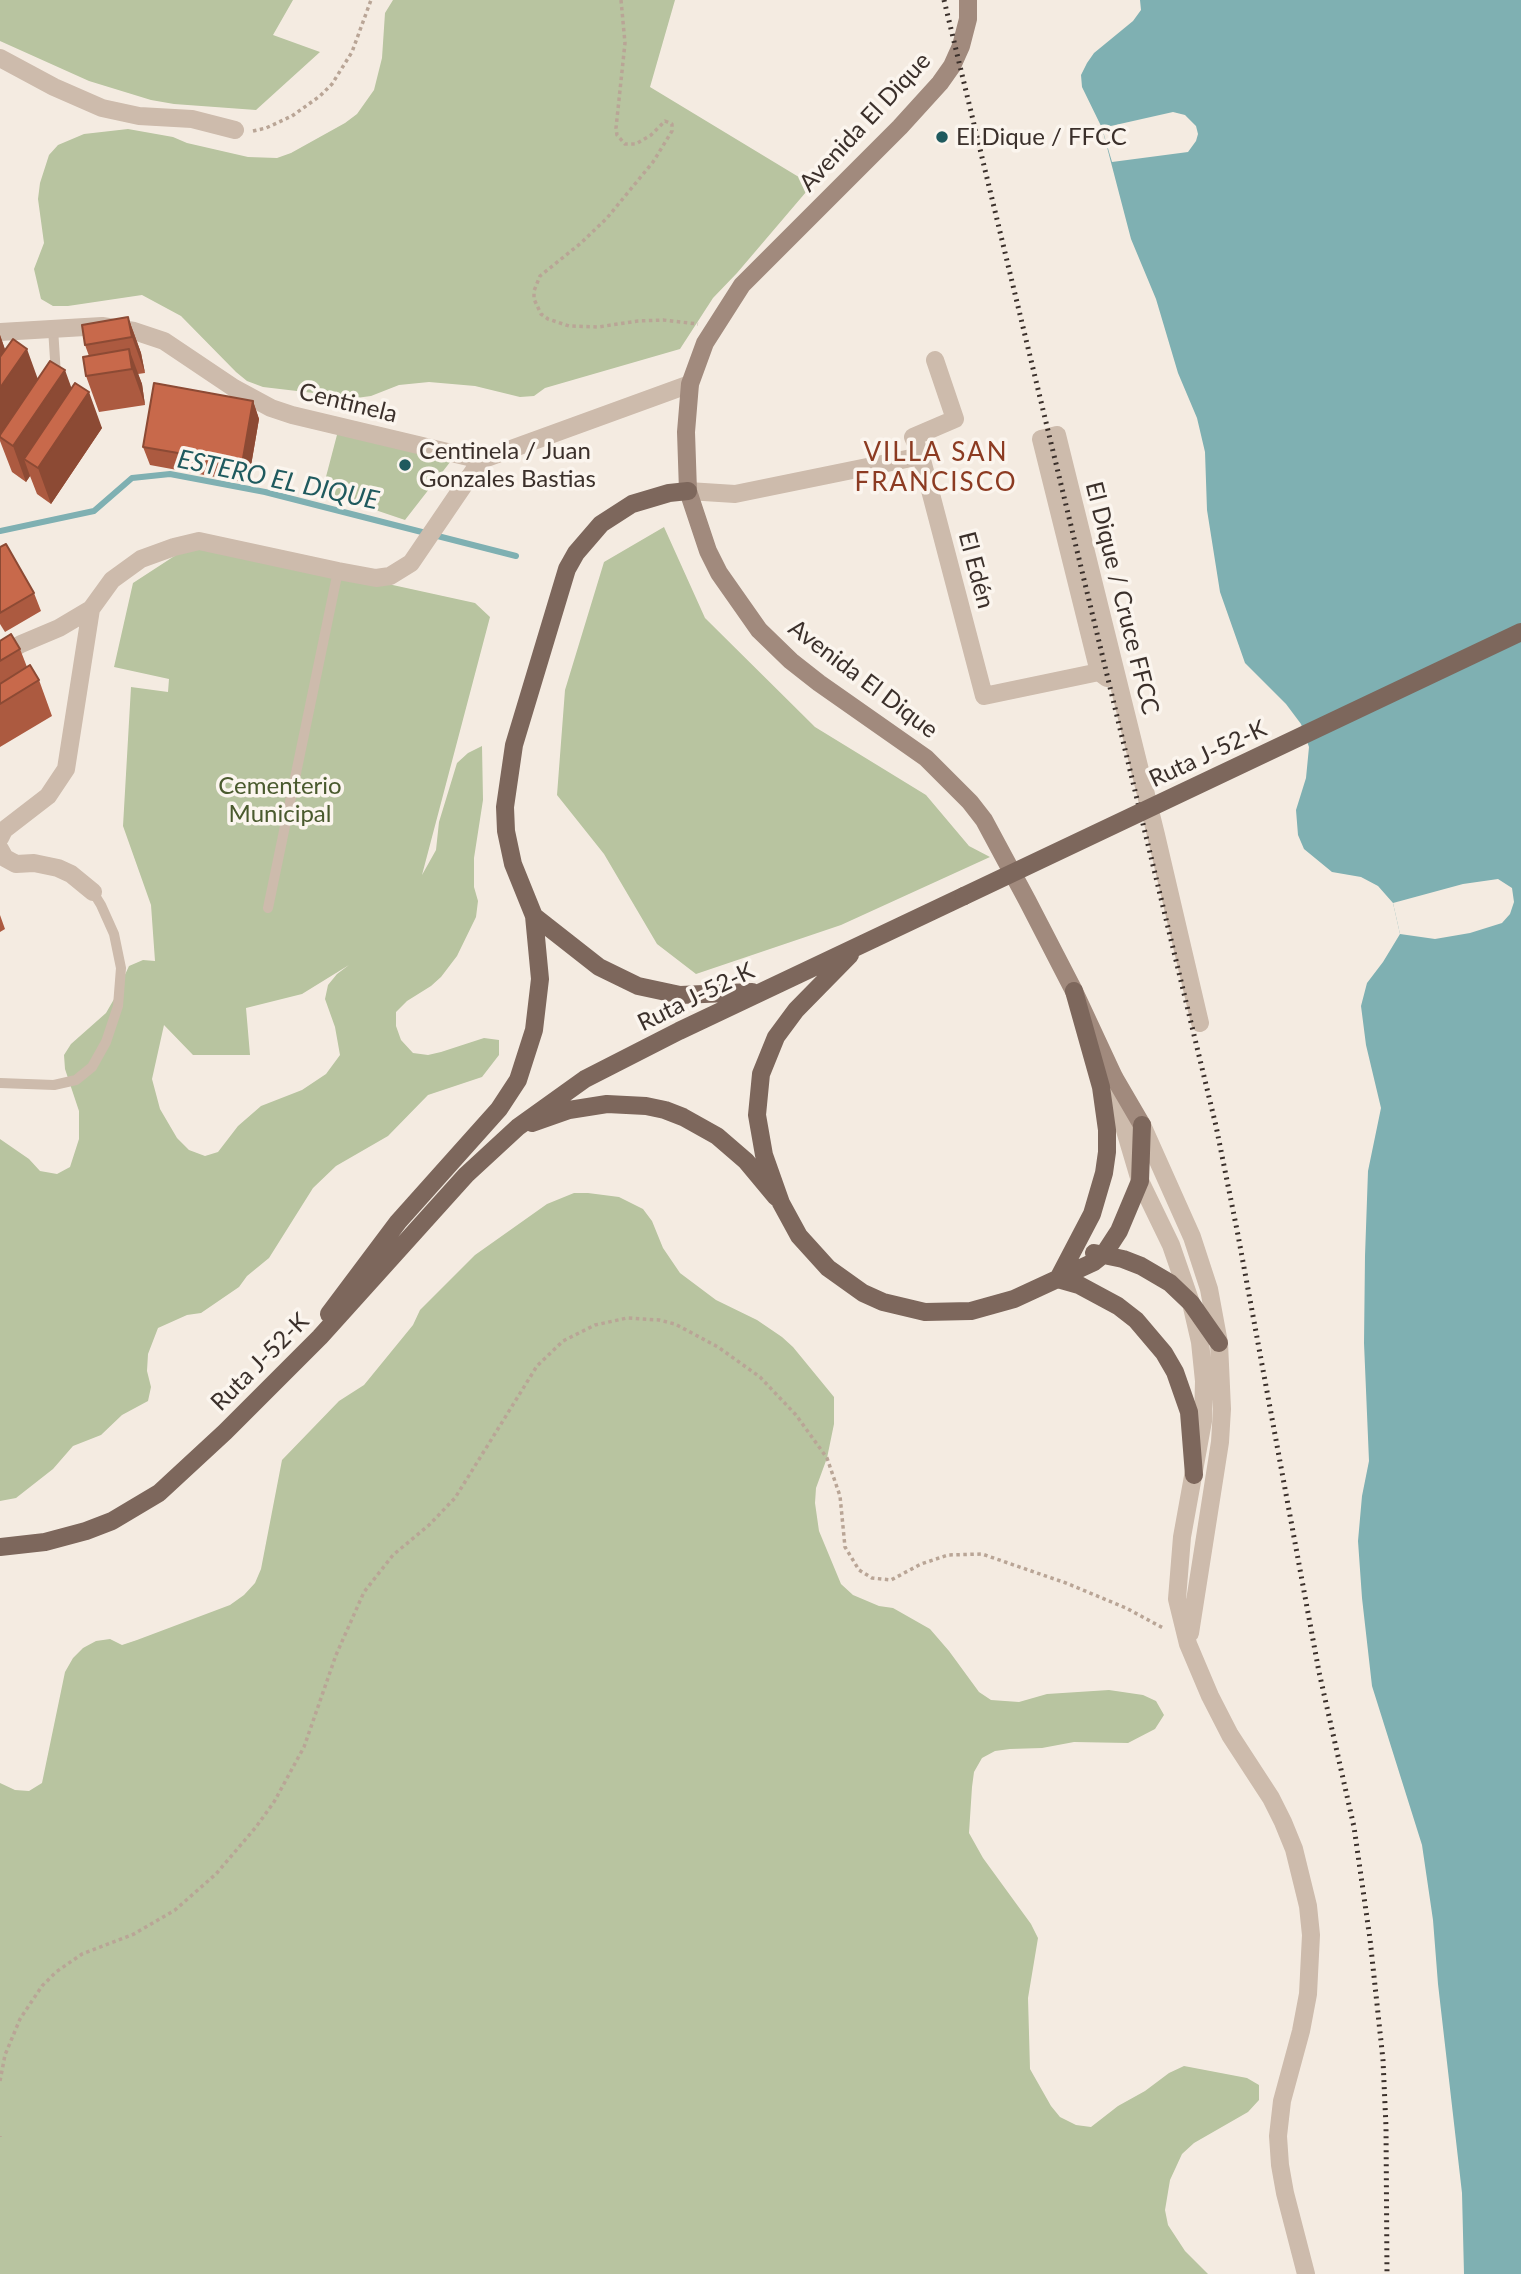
<!DOCTYPE html>
<meta charset="utf-8">
<style>
body{margin:0}
canvas{display:block;background:#f4ebe1}
</style>
<canvas width="1521" height="2274"></canvas>
<script>
const c = document.querySelector('canvas').getContext('2d');
c.lineJoin = 'round';
function fillPath(path, color) { c.fillStyle = color; c.fill(path, 'evenodd'); }
const toPath = rows => new Path2D(rows.map(r => 'M' + r).join(''));
function trace(path, color, width, dash) { c.strokeStyle = color; c.lineWidth = width; c.lineCap = dash ? 'butt' : 'round'; c.setLineDash(dash || []); c.stroke(path); }
function drawText(font, color, halo, rows, align = 'center') {
  c.font = font + ' Lato,sans-serif'; c.lineWidth = 7; c.setLineDash([]); c.textBaseline = 'middle'; c.strokeStyle = halo; c.fillStyle = color; for (const [text, x, y, turn = 0] of rows) {
    c.save(); c.translate(x, y); c.rotate((+turn || 0) * Math.PI / 180); c.textAlign = isNaN(turn) ? turn : align; if (halo) c.strokeText(text, 0, 0); c.fillText(text, 0, 0); c.restore();
  }
}
fillPath(toPath([
 [0,0,293,0,273,35,320,52,256,110,174,104,151,100,89,81,0,41],
 [393,0,675,0,650,87,812,185,737,273,713,298,680,349,545,388,534,396,520,397,475,386,429,382,399,385,371,396,356,398,263,387,247,381,236,372,181,316,142,295,68,306,53,306,41,299,34,269,44,243,38,199,40,183,49,155,58,145,84,134,128,129,173,137,187,143,248,157,277,158,291,153,345,123,357,114,374,90,382,58,385,13],
 [338,431,454,457,405,520,322,492],
 [664,527,705,618,815,727,926,795,969,846,990,857,841,925,696,974,657,944,604,854,557,795,565,690,604,562],
 [196,542,475,603,490,617,422,875,436,850,439,822,457,763,468,753,482,746,483,800,474,858,474,887,478,901,476,917,457,956,441,977,431,986,407,1001,396,1012,396,1026,401,1040,413,1053,428,1055,441,1052,484,1038,499,1040,499,1055,482,1077,428,1095,388,1136,336,1166,313,1188,269,1258,247,1276,239,1287,201,1313,187,1315,158,1328,148,1354,147,1371,151,1387,148,1401,122,1415,101,1435,73,1446,53,1469,16,1498,0,1501,0,1139,29,1159,40,1171,57,1174,70,1167,79,1139,79,1111,65,1069,64,1055,71,1044,106,1013,121,987,123,979,129,966,143,960,155,961,151,905,123,826,131,687,168,692,169,679,114,667,133,583],
 [349,965,337,974,328,985,325,999,335,1027,340,1055,326,1074,302,1090,261,1106,238,1126,218,1152,205,1156,189,1150,177,1138,160,1109,152,1079,164,1025,193,1055,250,1055,246,1008,302,994],
 [574,1193,588,1193,619,1197,643,1209,652,1221,663,1248,680,1273,716,1300,757,1320,782,1337,793,1347,834,1397,834,1424,827,1458,816,1488,815,1503,819,1531,841,1584,853,1595,879,1606,893,1608,930,1629,949,1651,979,1692,991,1700,1019,1702,1047,1694,1109,1690,1143,1695,1156,1701,1164,1715,1155,1729,1128,1743,1074,1742,1042,1748,1010,1749,995,1751,982,1758,974,1772,972,1787,969,1833,983,1858,1031,1924,1038,1938,1028,1998,1030,2069,1051,2106,1060,2117,1076,2125,1091,2127,1118,2106,1145,2091,1169,2073,1184,2066,1247,2078,1259,2085,1259,2100,1248,2112,1194,2143,1182,2154,1170,2180,1165,2210,1168,2225,1185,2251,1208,2274,0,2274,0,1783,15,1790,29,1791,42,1783,65,1672,73,1658,83,1648,96,1641,110,1639,122,1645,137,1640,230,1605,244,1595,255,1583,261,1569,282,1460,339,1401,364,1385,413,1325,420,1310,475,1255,547,1204]
]), '#b8c4a0');
fillPath(toPath([
 [1140,0,1521,0,1521,2274,1464,2274,1462,2193,1438,1984,1433,1920,1422,1845,1372,1686,1362,1598,1358,1541,1362,1496,1369,1461,1364,1343,1365,1256,1368,1171,1381,1108,1366,1045,1361,1006,1367,983,1383,962,1400,934,1393,903,1378,886,1361,877,1332,872,1304,849,1298,835,1296,810,1306,778,1309,747,1301,724,1286,704,1245,663,1220,592,1207,510,1205,452,1197,418,1178,373,1156,299,1131,239,1102,128,1082,87,1081,75,1087,63,1094,53,1133,21,1141,10]
]), '#7fb0b2');
fillPath(toPath([
 [1173,112,1185,115,1196,126,1198,134,1196,141,1188,152,1112,162,1102,128],
 [1498,879,1512,888,1514,902,1510,914,1502,923,1470,933,1435,939,1400,934,1393,903,1463,884]
]), '#f4ebe1');
trace(toPath([
 [0,531,94,511,132,478,170,474,265,492,516,556]
]), '#7fb0b2', 6);
trace(toPath([
 [621,0,625,43,616,128,617,135,625,144,636,144,651,135,665,121,672,124,672,131,653,162,607,218,581,243,540,276,534,291,534,299,541,314,548,319,569,326,598,327,638,321,663,320,698,324],
 [253,131,266,128,292,116,320,96,332,84,352,52,371,0],
 [0,2081,5,2055,20,2019,42,1986,56,1972,82,1954,134,1934,175,1910,216,1874,256,1827,274,1802,304,1747,336,1655,364,1592,393,1555,429,1525,455,1498,537,1366,563,1341,595,1325,627,1318,659,1320,675,1324,718,1347,760,1377,796,1415,827,1458,840,1496,845,1547,859,1570,872,1578,891,1580,921,1564,948,1555,982,1554,1066,1583,1126,1608,1165,1629],
 [0,2136,0,2137]
]), '#b9a596', 3.5, [3.5, 3.5]);
trace(toPath([
 [53,328,56,375],
 [268,908,338,571],
 [0,1083,54,1085,76,1080,92,1067,106,1042,118,1006,121,968,114,934,101,905,93,892]
]), '#cdbbac', 10);
trace(toPath([
 [0,58,54,87,102,108,139,116,192,119,235,130],
 [0,332,102,326,134,331,164,341,234,388,271,408,292,415,481,460,690,384],
 [935,360,955,419,913,437,921,456,984,696,1099,672,1107,678],
 [688,491,735,494,921,456],
 [0,656,21,644,59,628,91,609],
 [1099,672,1041,439,1057,435,1156,835,1200,1023],
 [0,838,4,830,48,796,66,769,91,609,112,580,141,559,174,547,199,541,338,571,376,578,390,576,411,563,481,460],
 [0,849,5,858,16,864,34,863,58,868,71,874,93,892]
]), '#cdbbac', 18);
trace(toPath([
 [1114,1077,1116,1100,1140,1181,1171,1245,1191,1303,1200,1342,1204,1381,1203,1421,1182,1537,1177,1599,1188,1644,1210,1696,1230,1735,1271,1798,1283,1822,1294,1849,1308,1906,1311,1935,1308,1994,1301,2031,1282,2101,1278,2136,1280,2165,1285,2193,1306,2274],
 [1142,1125,1192,1237,1209,1289,1219,1343,1222,1409,1220,1442,1190,1633]
]), '#cdbbac', 18);
trace(toPath([
 [968,0,968,19,961,46,952,66,940,83,900,127,742,285,705,343,690,384,686,432,688,491,708,551,719,573,759,630,791,661,819,683,926,758,970,802,984,820,1027,900,1074,991,1114,1077,1142,1125]
]), '#a18a7d', 18);
trace(toPath([
 [534,916,599,967,638,986,680,995,752,992],
 [850,955,796,1010,776,1037,761,1074,757,1115,764,1155,781,1203,799,1236,828,1268,863,1293,883,1302,925,1312,971,1311,1014,1299,1094,1262,1104,1254,1119,1231,1140,1181,1142,1125],
 [532,1123,569,1110,607,1104,646,1106,665,1110,683,1117,717,1136,746,1161,776,1197],
 [1094,1253,1123,1259,1141,1266,1170,1283,1191,1303,1219,1343],
 [1058,1279,1092,1214,1104,1173,1107,1152,1107,1130,1101,1087,1074,991],
 [1058,1279,1079,1285,1118,1306,1136,1320,1164,1353,1175,1372,1189,1412,1194,1475],
 [329,1314,398,1222,499,1109,518,1080,534,1030,540,979,534,916,513,864,506,831,505,807,514,745,567,569,576,553,601,524,632,504,669,493,688,491],
 [0,1547,45,1542,86,1531,112,1521,159,1493,225,1432,320,1337,466,1175,518,1127,585,1079,679,1031,964,896]
]), '#7d675c', 18);
trace(toPath([
 [944,0,1216,1126,1238,1235,1319,1672,1354,1827,1370,1939,1383,2060,1386,2127,1387,2274]
]), '#3b302b', 5, [2, 5]);
trace(toPath([
 [964,896,1521,632]
]), '#7d675c', 18);
fillPath(toPath([
 [128,317,141,353,145,373,138,374,142,384,145,405,99,412,86,376,89,356,85,345],
 [0,335,5,350,38,379,71,388,102,428,51,504,37,494,30,476,26,482,12,472,0,441],
 [253,401,259,419,248,483,150,465,143,447],
 [0,547,34,593,41,611,5,632,0,624],
 [0,641,20,649,27,667,39,680,52,716,0,747],
 [0,915,5,929,0,932]
]), '#ac5a40');
fillPath(toPath([
 [128,317,141,353,145,373,132,337],
 [0,335,12,369,0,386],
 [27,349,40,385,0,437,0,388],
 [129,349,142,384,145,405,132,369],
 [65,370,78,406,24,459,30,476,26,482,13,446],
 [89,392,102,428,51,504,38,468],
 [253,401,259,419,248,483,242,464]
]), '#8c4a34');
const building = toPath([
 [128,317,132,337,85,345,82,325,128,317],
 [13,339,27,349,0,388,0,357,13,339],
 [129,349,132,369,86,376,83,357,129,349],
 [50,361,65,370,13,446,0,437,0,435,50,361],
 [75,383,89,392,38,468,24,459,75,383],
 [154,383,253,401,242,464,143,447,154,383],
 [6,544,34,593,0,613,0,547,6,544],
 [11,634,20,649,0,661,0,641,11,634],
 [30,665,39,680,0,704,0,684,30,665]
]);
fillPath(building, '#c8694b');
trace(building, '#8c4a34', 2);
for (const [x, y, r, color] of [
 [942,137,7,"#1f5a5e"],
 [405,465,7,"#1f5a5e"]
]) { const dot = new Path2D(); dot.arc(x, y, r, 0, 2 * Math.PI); c.fillStyle = color; c.fill(dot); trace(dot, '#fbf5ee', 2.5); }
drawText('24px', '#3b302b', '#fbf5ee', [
 ["Avenida El Dique",865,122,-47],
 ["Centinela",348,403,14],
 ["El Edén",976,570,75],
 ["El Dique / Cruce FFCC",1122,598,76],
 ["Avenida El Dique",863,679,37],
 ["Ruta J-52-K",1208,754,-25],
 ["Ruta J-52-K",696,997,-26],
 ["Ruta J-52-K",260,1362,-45]
]);
drawText('24px', '#3b302b', '#fbf5ee', [
 ["El Dique / FFCC",956,137],
 ["Centinela / Juan",419,451],
 ["Gonzales Bastias",419,479]
], 'left');
drawText('24px', '#4a5a2e', '#fbf5ee', [
 ["Cementerio",280,786],
 ["Municipal",280,814]
]);
c.letterSpacing = '2px';
drawText('26px', '#8c3b22', '#fbf5ee', [
 ["VILLA SAN",936,453],
 ["FRANCISCO",936,483]
]);
c.letterSpacing = '0px';
drawText('italic 26px', '#1f5a5e', '#fbf5ee', [
 ["ESTERO EL DIQUE",278,480,12]
]);
</script>
